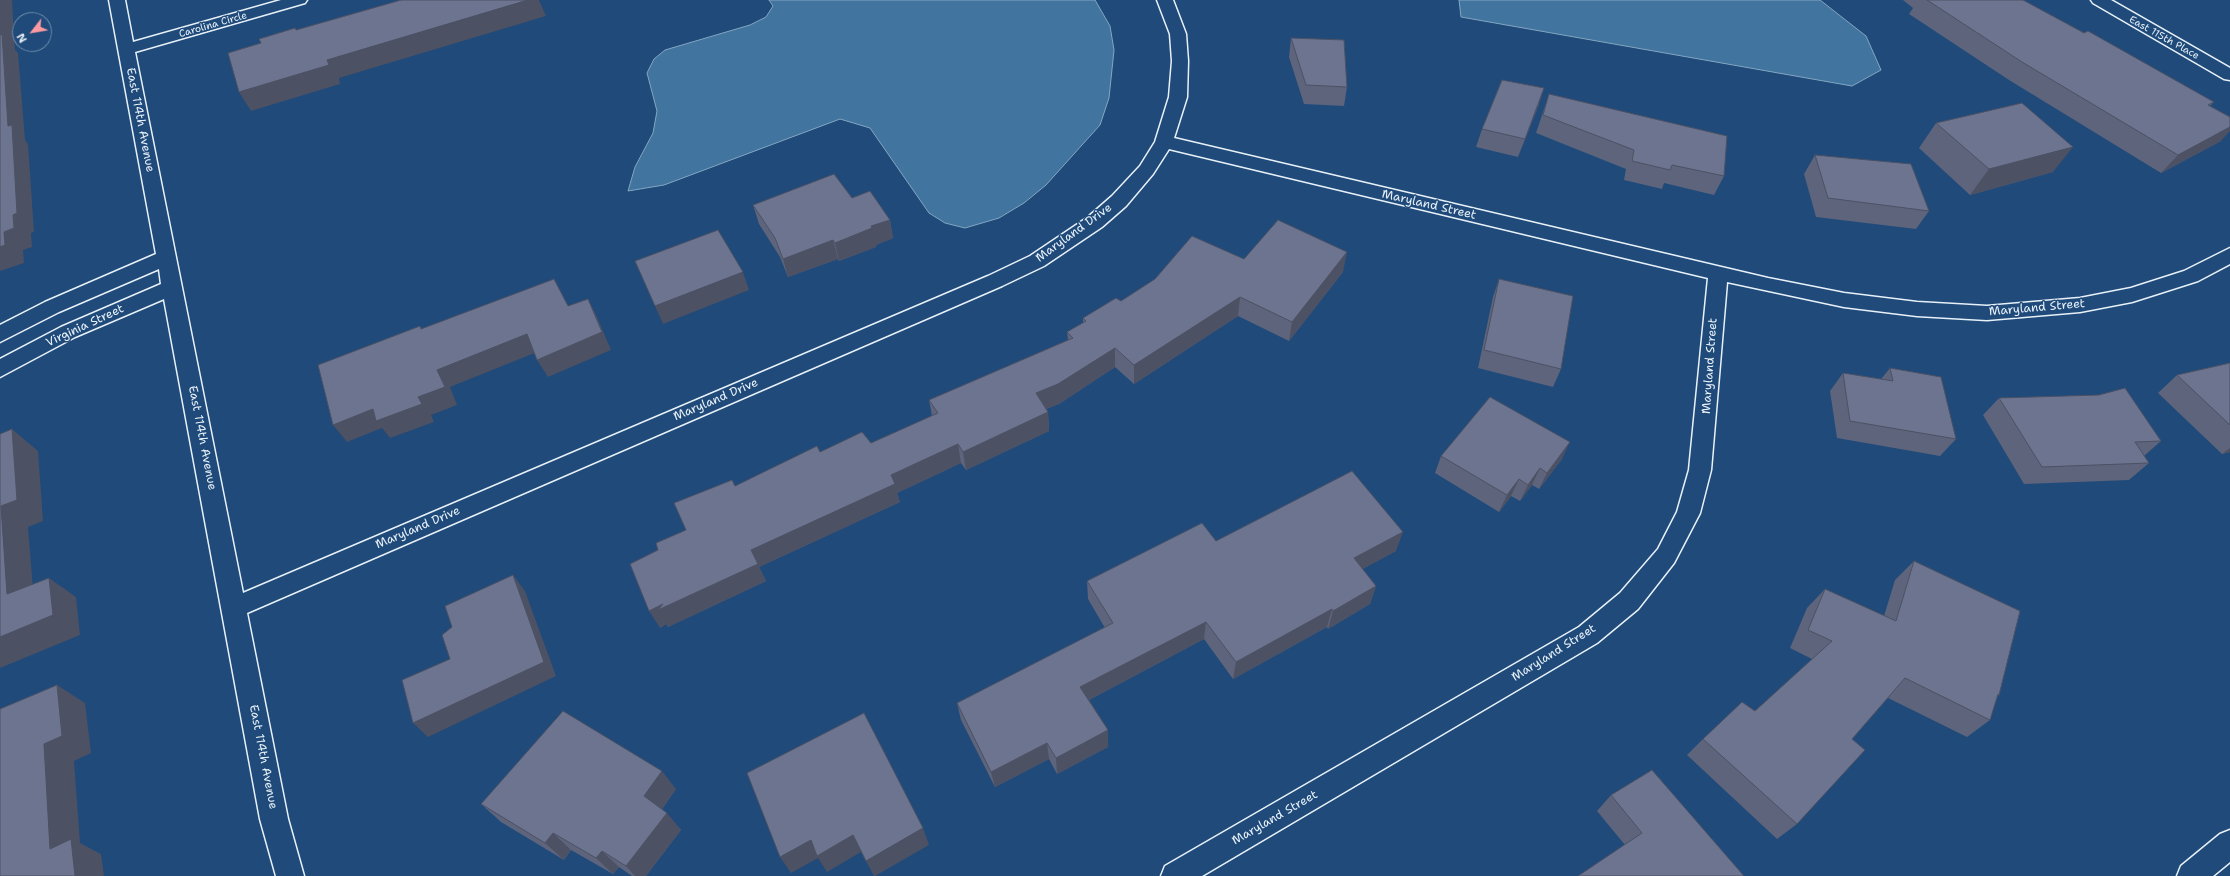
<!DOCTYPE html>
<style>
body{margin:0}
#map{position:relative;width:2230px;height:876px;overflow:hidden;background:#1f4a7a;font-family:"Shantell Sans",sans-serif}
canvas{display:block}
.north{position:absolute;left:12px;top:12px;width:40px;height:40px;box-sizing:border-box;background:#1f4a7a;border:1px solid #6f8dac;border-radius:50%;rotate:239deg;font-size:11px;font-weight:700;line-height:16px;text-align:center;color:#e8f1f8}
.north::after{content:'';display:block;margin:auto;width:14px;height:18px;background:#ff9aa2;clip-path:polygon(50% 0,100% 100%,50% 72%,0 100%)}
</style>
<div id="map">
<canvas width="2230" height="876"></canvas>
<div class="north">N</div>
</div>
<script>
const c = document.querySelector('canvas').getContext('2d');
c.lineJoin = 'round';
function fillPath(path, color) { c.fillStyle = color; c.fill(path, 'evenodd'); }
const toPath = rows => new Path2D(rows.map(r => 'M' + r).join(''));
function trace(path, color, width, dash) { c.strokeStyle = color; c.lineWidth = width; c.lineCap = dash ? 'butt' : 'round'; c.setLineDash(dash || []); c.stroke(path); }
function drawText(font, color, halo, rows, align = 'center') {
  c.font = font + ' "Shantell Sans",sans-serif'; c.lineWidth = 3; c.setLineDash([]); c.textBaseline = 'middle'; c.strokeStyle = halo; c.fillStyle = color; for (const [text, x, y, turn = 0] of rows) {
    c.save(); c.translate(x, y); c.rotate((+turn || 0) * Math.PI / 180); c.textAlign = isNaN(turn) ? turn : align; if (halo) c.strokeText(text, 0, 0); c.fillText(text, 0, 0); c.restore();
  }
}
const water = toPath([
 [769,0,1095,0,1110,26,1114,50,1109,98,1100,125,1046,185,1024,203,999,218,965,228,945,223,929,213,870,128,840,119,664,185,628,191,635,167,653,133,657,111,647,73,654,59,665,50,750,25,766,17,773,6,769,0],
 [1459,0,1820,0,1866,36,1881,70,1852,86,1461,17,1459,0]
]);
fillPath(water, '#41749e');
trace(water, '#84a6c2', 1);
const minor = toPath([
 [109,0,125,0,133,42,281,0,307,0,305,3,135,52,243,593,988,276,1030,256,1088,217,1112,196,1140,166,1155,142,1169,97,1172,61,1170,34,1157,0,1173,0,1186,34,1188,61,1187,97,1174,138,1768,278,1844,293,1917,302,1987,306,2080,298,2131,288,2184,271,2230,248,2230,264,2198,281,2132,302,2080,312,1987,320,1917,316,1844,307,1727,282,1711,470,1700,513,1674,563,1638,609,1597,643,1202,876,1161,876,1165,866,1579,627,1620,593,1658,549,1677,512,1689,470,1708,278,1169,149,1153,174,1126,206,1102,227,1044,266,1002,286,247,613,288,819,304,876,276,876,260,819,164,299,75,337,0,377,0,359,61,327,161,284,159,269,59,312,0,342,0,325,45,302,156,254,109,0],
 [2091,0,2111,0,2230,68,2230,80,2224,79,2093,3,2091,0],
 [2230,830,2230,862,2213,876,2177,876,2181,866,2220,834,2230,830]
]);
trace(minor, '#e8f1f8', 3);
fillPath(minor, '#1f4a7a');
fillPath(toPath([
 [1903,0,2023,0,2214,102,2210,106,2221,141,2161,173,2009,80,1909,14,1913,8],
 [1291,38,1347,87,1344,106,1304,104,1289,57],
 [1544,88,1538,107,1518,157,1476,147,1482,129],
 [1549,94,1724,176,1714,195,1664,183,1662,189,1624,180,1626,169,1536,133],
 [1936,123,2053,172,1970,195,1919,148],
 [1815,155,1929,211,1916,229,1816,217,1804,174],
 [852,198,890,220,893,238,876,245,876,247,839,261,838,259,788,277,780,257,759,224,753,205],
 [1244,259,1343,272,1289,341,1238,316,1134,384,1115,367,1059,404,1046,409,1048,412,1049,431,966,470,961,463,897,493,900,502,759,567,766,581,668,627,666,624,660,628,658,550,686,530,735,486,820,452,871,443,932,416,929,400,1068,340,1067,332,1083,323,1083,318,1121,301],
 [1499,279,1561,369,1553,387,1478,368,1493,297],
 [2230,363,2230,452,2222,454,2158,393,2177,375],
 [1890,368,1956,439,1940,456,1837,438,1830,391,1843,373,1881,379],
 [1999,398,2161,441,2144,456,2149,463,2129,480,2024,484,1983,415],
 [1441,456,1562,459,1539,489,1532,485,1520,501,1511,496,1499,512,1435,473],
 [1216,541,1396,551,1362,569,1376,586,1370,604,1328,629,1327,627,1233,679,1204,639,1089,700,1108,730,1108,747,1057,774,1049,759,995,787,961,720,957,703,1105,628,1088,599,1087,581],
 [1914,561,1999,695,1997,697,1990,720,1967,737,1888,698,1852,739,1797,824,1777,839,1687,755,1703,739,1755,711,1812,659,1790,648,1807,608,1825,589,1884,616,1895,580],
 [676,789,662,809,681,830,646,876,632,876,619,867,613,874,571,850,564,860,501,822,481,804],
 [1611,795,1744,876,1625,845,1597,811]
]), '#5d647b');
fillPath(toPath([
 [0,0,12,0,15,50,18,53,25,140,28,144,34,232,31,233,32,247,23,250,24,263,0,271,0,247,4,232,13,215,8,126,0,36],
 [528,0,539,0,546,16,339,78,340,84,251,111,239,92,327,60],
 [1544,88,1538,107,1518,157,1525,139],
 [2230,127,2230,131,2221,141,2161,173,2178,155],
 [2073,147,2053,172,1970,195,1989,169],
 [890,220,893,238,876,245,876,247,839,261,835,243,871,226],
 [833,240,838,259,788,277,783,259],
 [1347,252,1343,272,1289,341,1292,322],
 [743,272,749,290,663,324,655,306],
 [1240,297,1238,316,1134,384,1134,365],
 [588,299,597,317,611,350,548,377,537,360],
 [527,334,537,352,450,387,457,405,431,415,434,422,390,438,382,428,347,442,333,425,373,409,418,397,437,370],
 [1115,348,1115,367,1059,404,1038,412,1036,393],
 [1048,412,1049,431,966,470,963,452],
 [12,429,38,451,43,521,28,527,35,614,7,594,1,506],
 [1570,442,1562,459,1539,489,1547,473],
 [958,444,961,463,897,493,900,502,759,567,766,581,668,627,666,624,660,628,649,611,751,550,891,475],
 [2230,448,2230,452,2222,454],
 [1540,468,1532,485,1520,501,1528,485],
 [1519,479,1511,496,1499,512,1507,495],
 [1403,532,1396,551,1348,577,1354,558],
 [513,575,525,591,556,676,428,737,413,723],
 [49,578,76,597,80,635,0,668,0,637],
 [1376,586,1370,604,1328,629,1333,611],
 [1332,609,1327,627,1233,679,1236,662],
 [1206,622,1204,639,1081,704,1080,687],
 [57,685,85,703,91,753,74,761,80,843,101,854,104,876,75,876,50,849,44,744],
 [1108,730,1108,747,1057,774,1056,758],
 [1047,743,1049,759,995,787,991,772],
 [662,771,676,789,658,814,644,796],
 [667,813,681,830,646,876,635,876,626,866],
 [923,828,929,845,875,876,874,876,866,861],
 [553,833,571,850,564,860,545,843],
 [853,835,861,852,827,872,818,858,791,873,780,857,811,840],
 [602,851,619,867,613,874,596,858]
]), '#4c5164');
const building = toPath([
 [401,0,528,0,327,60,329,65,239,92,228,53,261,43,259,39,295,28,296,30,401,0],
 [1927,0,2023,0,2084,33,2088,31,2214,102,2208,105,2230,117,2230,127,2178,155,2022,62,1927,0],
 [2,34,8,126,12,125,17,213,13,215,14,228,4,232,5,245,0,247,0,35,2,34],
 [1291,38,1344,40,1347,87,1306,85,1291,38],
 [1502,80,1544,88,1525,139,1482,129,1502,80],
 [1549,94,1727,136,1724,176,1672,165,1670,170,1632,161,1634,150,1543,115,1549,94],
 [2022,103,2073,147,1989,169,1936,123,2022,103],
 [1815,155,1911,164,1929,211,1828,198,1815,155],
 [834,174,852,198,870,191,890,220,871,226,872,228,835,243,833,240,783,259,775,238,753,205,834,174],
 [1278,220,1347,252,1292,322,1240,297,1134,365,1115,348,1058,384,1036,393,1048,412,963,452,958,444,891,475,895,484,751,550,758,564,658,610,663,604,649,611,630,564,658,550,656,543,686,530,674,503,732,480,735,486,817,446,820,452,862,432,871,443,938,413,929,400,1073,338,1067,332,1086,321,1083,318,1116,298,1121,301,1155,279,1192,236,1244,259,1278,220],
 [718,230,743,272,655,306,635,261,718,230],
 [554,279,568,306,588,299,602,332,537,360,527,334,437,370,445,387,418,397,422,404,376,421,373,409,333,425,318,365,420,326,421,329,554,279],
 [1499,279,1573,296,1561,369,1484,350,1499,279],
 [2230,363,2230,425,2177,375,2230,363],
 [1890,368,1941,377,1956,439,1850,421,1843,373,1893,381,1890,368],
 [2125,388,2161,441,2135,442,2149,463,2042,467,1999,398,2099,395,2125,388],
 [1490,397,1570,442,1547,473,1540,468,1528,485,1519,479,1507,495,1441,456,1490,397],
 [12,429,17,500,1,506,7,594,49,578,53,615,0,637,0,434,12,429],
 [1352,471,1403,532,1354,558,1376,586,1333,611,1332,609,1236,662,1206,622,1080,687,1108,730,1056,758,1047,743,991,772,957,703,1113,623,1087,581,1202,523,1216,541,1352,471],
 [1914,561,2020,611,1999,695,1998,694,1990,720,1905,678,1852,739,1865,750,1797,824,1703,739,1742,702,1755,711,1832,641,1808,630,1825,589,1896,621,1914,561],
 [513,575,544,662,413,723,402,680,450,659,442,635,452,627,445,606,513,575],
 [57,685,62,736,44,744,50,849,71,839,75,876,0,876,0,709,57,685],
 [563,711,662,771,644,796,667,813,626,866,602,851,596,858,553,833,545,843,481,804,563,711],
 [864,713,923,828,866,861,853,835,817,856,811,840,780,857,747,773,864,713],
 [1652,770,1744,876,1578,876,1642,833,1611,795,1652,770]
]);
fillPath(building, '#6c748f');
trace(building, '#4c5164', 1);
drawText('10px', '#e8f1f8', '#1f4a7a', [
 ["Carolina Circle",213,25,-16],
 ["East 115th Place",2164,38,29]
]);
drawText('12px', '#e8f1f8', '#1f4a7a', [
 ["East 114th Avenue",140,120,79],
 ["Maryland Street",1429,205,13],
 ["Maryland Drive",1074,233,-36],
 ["Maryland Street",2037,308,-5],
 ["Virginia Street",85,326,-25],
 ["Maryland Street",1710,366,-86],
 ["Maryland Drive",716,400,-23],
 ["East 114th Avenue",202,438,79],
 ["Maryland Drive",418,528,-23],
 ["Maryland Street",1554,653,-32],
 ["East 114th Avenue",263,757,79],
 ["Maryland Street",1275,818,-30]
]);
</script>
